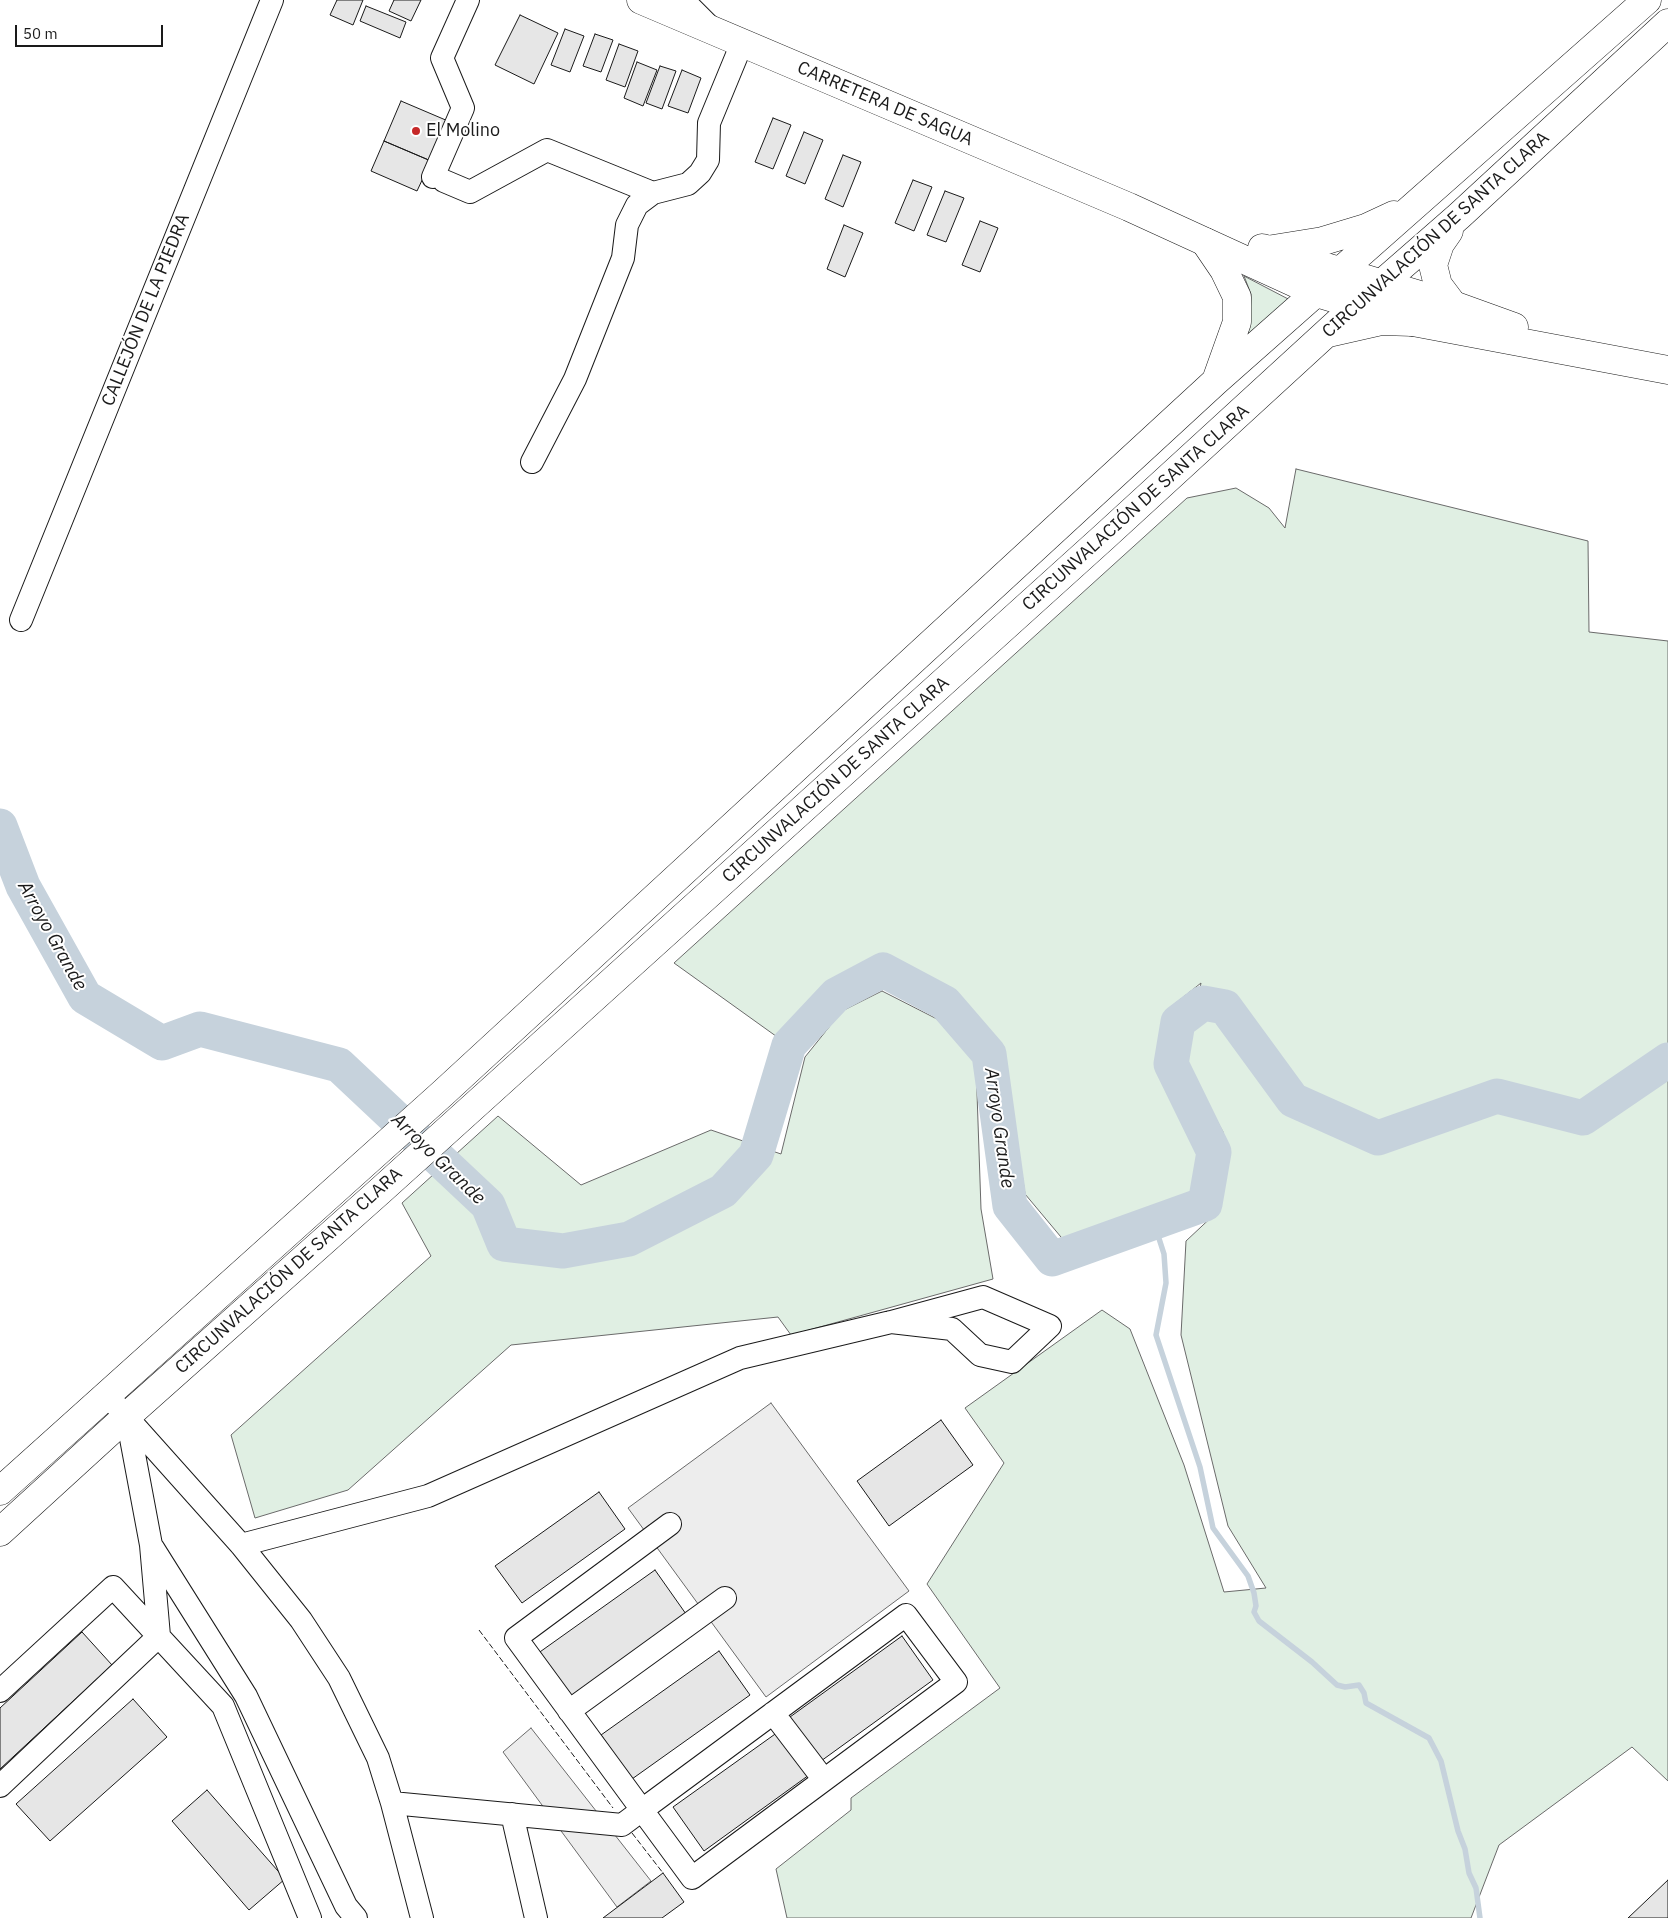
<!DOCTYPE html>
<meta charset="utf-8">
<style>
body{margin:0}
#map{position:relative;width:1668px;height:1918px;overflow:hidden;background:#fff;font-family:"IBM Plex Sans",sans-serif}
canvas{display:block}
.scale{position:absolute;left:15px;top:25px;width:148px;height:22px;box-sizing:border-box;border:2px solid #1a1a1a;border-top:0;padding-left:6px;font-size:15px;line-height:18px;white-space:nowrap;color:#1a1a1a;-webkit-text-stroke:4px #fff;paint-order:stroke}
</style>
<div id="map">
<canvas width="1668" height="1918"></canvas>
<div class="scale">50 m</div>
</div>
<script>
const c = document.querySelector('canvas').getContext('2d');
c.lineJoin = 'round';
function paint(path, color) { c.fillStyle = color; c.fill(path, 'evenodd'); }
const shape = rows => new Path2D(rows.map(r => 'M' + r).join(''));
function stroke(path, color, width, dash) { c.strokeStyle = color; c.lineWidth = width; c.lineCap = dash ? 'butt' : 'round'; c.setLineDash(dash || []); c.stroke(path); }
function label(font, color, halo, rows, align = 'center') {
  c.font = font + ' "IBM Plex Sans",sans-serif'; c.lineWidth = 4; c.setLineDash([]); c.textBaseline = 'middle'; c.strokeStyle = halo; c.fillStyle = color; for (const [text, x, y, turn = 0] of rows) {
    c.save(); c.translate(x, y); c.rotate((+turn || 0) * Math.PI / 180); c.textAlign = isNaN(turn) ? turn : align; if (halo) c.strokeText(text, 0, 0); c.fillText(text, 0, 0); c.restore();
  }
}
const green = shape([
 [1244,276,1292,301,1242,347,1250,318,1251,294,1244,276],
 [1296,469,1588,541,1589,632,1668,641,1668,1781,1632,1747,1499,1845,1471,1918,787,1918,776,1869,851,1810,851,1798,1000,1688,927,1584,1004,1463,965,1408,1102,1310,1130,1329,1184,1465,1224,1592,1266,1588,1228,1526,1181,1335,1186,1241,1218,1211,1223,1132,1185,1062,1201,983,1167,1010,1159,1060,1200,1154,1192,1197,1066,1243,1025,1194,1003,1051,955,997,888,958,825,989,780,1039,674,963,1187,498,1236,488,1269,508,1285,528,1296,469],
 [882,991,937,1019,976,1064,981,1209,993,1279,791,1335,778,1317,511,1345,348,1490,255,1518,231,1435,431,1256,402,1203,498,1116,581,1185,711,1130,781,1154,805,1057,842,1011,882,991]
]);
paint(green, '#e0efe3');
stroke(green, '#6a6a6a', 1);
const parking = shape([
 [771,1403,909,1591,766,1697,628,1508,771,1403],
 [531,1728,651,1881,617,1907,503,1752,531,1728]
]);
paint(parking, '#ededed');
stroke(parking, '#6a6a6a', 1);
stroke(shape([
 [1154,1223,1164,1254,1166,1283,1156,1335,1200,1467,1213,1528,1248,1576,1254,1593,1256,1606,1254,1612,1259,1621,1312,1662,1337,1685,1345,1687,1359,1685,1364,1693,1366,1703,1429,1738,1441,1761,1458,1831,1465,1849,1469,1873,1476,1888,1480,1918]
]), '#c6d2dc', 5.5);
stroke(shape([
 [0,826,23,886,85,997,162,1043,200,1029,339,1065,488,1205,504,1244,563,1251,629,1239,723,1191,756,1155,789,1045,836,995,883,970,945,1003,989,1054,1010,1206,1052,1259,1205,1204,1214,1152,1171,1064,1178,1022,1203,1003,1225,1007,1293,1100,1378,1138,1497,1096,1583,1118,1668,1060]
]), '#c6d2dc', 35);
const building = shape([
 [337,0,363,0,353,25,330,15,337,0],
 [394,0,421,0,411,21,389,11,394,0],
 [366,6,406,22,400,38,360,21,366,6],
 [520,15,558,33,534,84,495,65,520,15],
 [565,29,584,36,570,72,551,65,565,29],
 [595,34,613,40,601,72,583,66,595,34],
 [619,44,638,51,625,87,606,80,619,44],
 [637,62,657,70,643,106,624,98,637,62],
 [660,66,676,71,662,109,646,103,660,66],
 [682,70,701,78,688,113,668,106,682,70],
 [401,101,448,121,431,161,384,141,401,101],
 [773,118,791,125,773,169,755,162,773,118],
 [804,132,823,140,805,184,786,176,804,132],
 [384,141,431,161,417,191,371,171,384,141],
 [843,155,861,162,843,207,825,199,843,155],
 [913,180,932,187,914,231,895,223,913,180],
 [945,191,964,198,946,242,927,235,945,191],
 [980,221,998,228,980,272,962,265,980,221],
 [844,225,863,233,845,277,827,269,844,225],
 [941,1420,973,1465,889,1526,857,1481,941,1420],
 [599,1492,625,1529,522,1603,495,1566,599,1492],
 [655,1570,686,1614,568,1698,537,1654,655,1570],
 [82,1632,112,1665,0,1769,0,1708,82,1632],
 [902,1636,933,1680,821,1761,790,1717,902,1636],
 [719,1651,750,1695,632,1779,601,1735,719,1651],
 [133,1699,167,1737,50,1841,16,1804,133,1699],
 [778,1732,809,1775,704,1851,673,1807,778,1732],
 [207,1790,285,1879,249,1910,172,1821,207,1790],
 [663,1873,684,1902,662,1918,603,1918,663,1873],
 [1668,1880,1668,1918,1628,1918,1668,1880]
]);
paint(building, '#e6e6e6');
stroke(building, '#1a1a1a', 1);
const minor = shape([
 [683,0,709,26],
 [433,177,463,108,442,58,468,0],
 [444,181,470,192,547,150,653,193],
 [532,462,575,379,623,258,627,225,637,205,653,193,688,184,700,173,708,160,709,123,742,43],
 [21,620,272,0],
 [106,1394,241,1545,301,1620,339,1678,378,1758,392,1803,422,1918],
 [241,1545,428,1496,740,1358,891,1322,983,1297,1050,1326,1012,1362,980,1355,952,1329,891,1322],
 [153,1548,246,1696,346,1906,356,1918],
 [0,1691,113,1587,223,1706,310,1918],
 [569,1711,725,1598],
 [773,1713,824,1780],
 [0,1786,159,1636,151,1545,127,1417],
 [392,1803,622,1825,642,1810,692,1878,956,1682,906,1615,642,1810,516,1638,670,1524],
 [512,1814,536,1918]
]);
const major = shape([
 [641,0,1129,207,1317,293,1413,322,1668,370],
 [1262,248,1453,305,1514,327]
]);
const highway = shape([
 [1449,231,1440,244,1433,265,1438,285,1453,305],
 [1205,242,1224,270,1237,297,1237,322,1217,378],
 [1267,250,1323,241,1366,228,1394,215],
 [1328,333,1381,321,1413,322],
 [0,1491,443,1093,1216,381,1647,0],
 [0,1532,127,1416,380,1191,1104,537,1356,306,1459,216,1668,23]
]);
stroke(minor, '#1a1a1a', 24);
stroke(major, '#1a1a1a', 29);
stroke(highway, '#1a1a1a', 29);
stroke(minor, '#fff', 22);
stroke(major, '#fff', 28);
stroke(highway, '#fff', 28);
stroke(shape([
 [479,1630,613,1808],
 [632,1833,663,1873]
]), '#1a1a1a', 1, [6, 2.5]);
for (const [x, y, r, color] of [
 [416,131,5,"#c62828"]
]) { const dot = new Path2D(); dot.arc(x, y, r, 0, 2 * Math.PI); c.fillStyle = color; c.fill(dot); stroke(dot, '#fff', 2); }
label('18px', '#1a1a1a', '#fff', [
 ["CARRETERA DE SAGUA",885,104,23],
 ["CIRCUNVALACIÓN DE SANTA CLARA",1436,235,-42],
 ["CALLEJÓN DE LA PIEDRA",146,310,-68],
 ["CIRCUNVALACIÓN DE SANTA CLARA",1136,508,-42],
 ["CIRCUNVALACIÓN DE SANTA CLARA",836,780,-42],
 ["CIRCUNVALACIÓN DE SANTA CLARA",289,1271,-42]
]);
label('18px', '#1a1a1a', '#fff', [
 ["El Molino",426,131]
], 'left');
label('italic 19px', '#1a1a1a', '#fff', [
 ["Arroyo Grande",52,936,61],
 ["Arroyo Grande",999,1128,82],
 ["Arroyo Grande",438,1159,44]
]);
</script>
